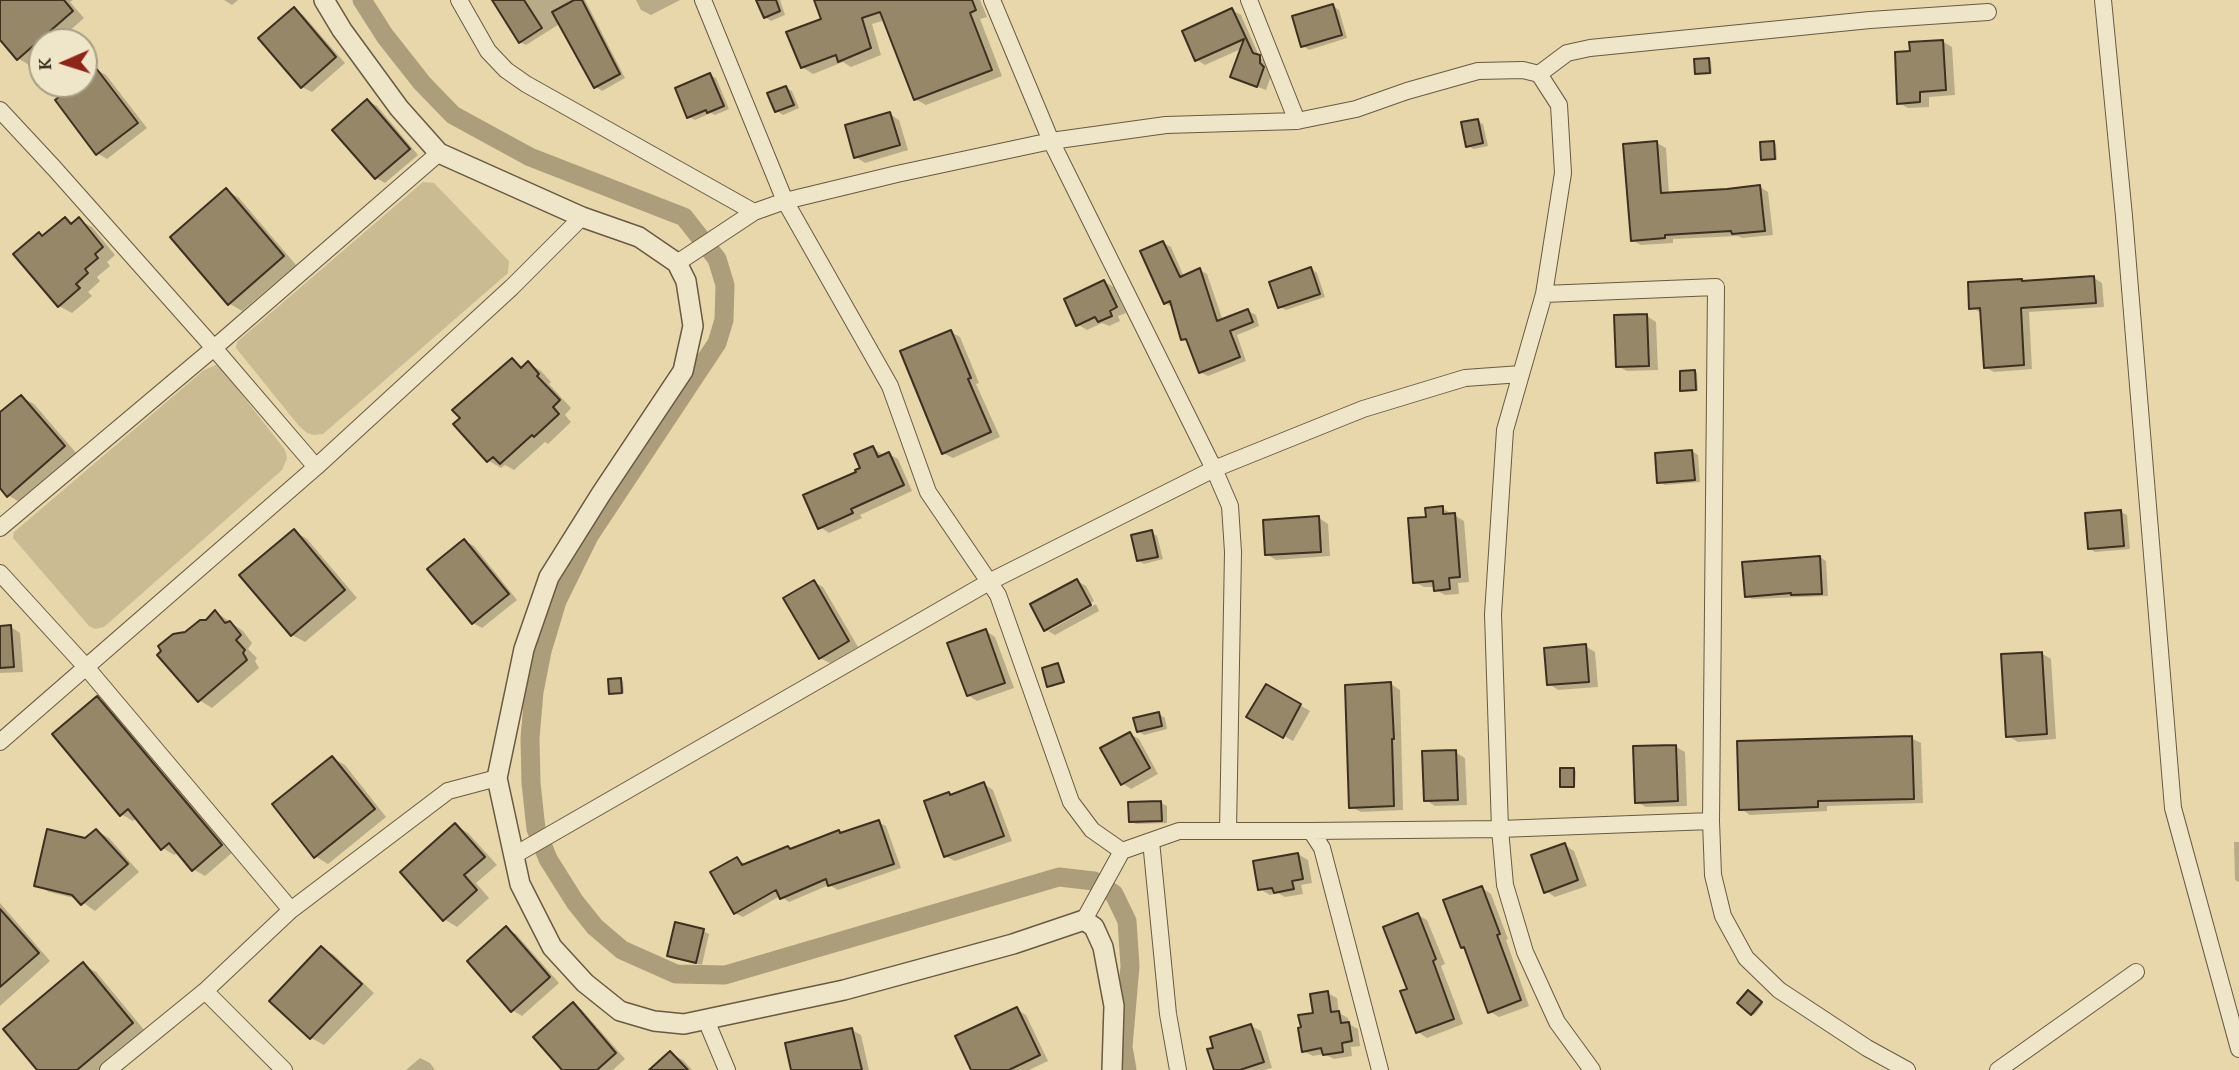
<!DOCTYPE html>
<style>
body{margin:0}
#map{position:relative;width:2239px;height:1070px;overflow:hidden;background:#e7d7aa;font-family:"Gentium Book Plus",serif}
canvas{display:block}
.north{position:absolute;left:28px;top:28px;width:70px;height:70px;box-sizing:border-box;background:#efe5c8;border:2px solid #a89d85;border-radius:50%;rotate:267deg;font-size:19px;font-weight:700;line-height:28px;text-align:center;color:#3d3021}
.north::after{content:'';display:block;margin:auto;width:24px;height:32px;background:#8f2418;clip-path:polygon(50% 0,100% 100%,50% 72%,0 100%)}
</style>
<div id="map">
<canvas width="2239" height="1070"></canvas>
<div class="north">K</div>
</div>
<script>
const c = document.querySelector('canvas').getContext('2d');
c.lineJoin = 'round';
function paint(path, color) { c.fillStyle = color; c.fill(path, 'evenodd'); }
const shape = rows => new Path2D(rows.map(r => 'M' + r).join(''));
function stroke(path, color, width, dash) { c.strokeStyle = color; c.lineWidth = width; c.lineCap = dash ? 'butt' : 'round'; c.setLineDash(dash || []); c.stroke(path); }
paint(shape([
 [423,182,434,183,509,261,508,273,323,434,314,435,307,433,299,426,236,348,237,342],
 [216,365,221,368,285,450,287,458,282,470,104,627,95,629,89,626,13,538,14,532,204,370]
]), '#cabb93');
paint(shape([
 [0,0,73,0,70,2,84,18,57,42,42,42,42,55,31,66,19,59,0,38],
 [224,0,238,0,232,5],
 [490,0,585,0,625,78,602,91,596,87,561,23,526,45,520,42,499,8],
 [636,0,680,0,651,15,641,10],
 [758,0,780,0,785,15,771,21,765,17],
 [825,0,980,0,987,17,980,19,1002,76,926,105,915,99,885,20,872,24,881,55,851,67,843,62,813,74,802,67,824,20],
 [1333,6,1339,10,1347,38,1309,50,1303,46],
 [294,10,303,15,345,63,312,92,302,87],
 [1232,10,1241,15,1260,58,1268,62,1268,69,1272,73,1266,90,1232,77,1243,48,1205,65,1197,60],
 [1942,41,1952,47,1955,95,1929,97,1929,107,1908,108,1899,103,1912,53],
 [1709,60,1711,61,1712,74,1697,73],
 [97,70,106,75,147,128,107,159,97,153,78,84,84,84,84,80],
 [710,75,716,78,729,109,715,115,711,113,695,120,689,117],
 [786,88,792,91,799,108,783,115,777,111],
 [367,101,377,106,418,155,385,183,376,178],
 [890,114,899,120,908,150,865,163,856,157],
 [1477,121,1483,124,1488,146,1474,149,1468,146],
 [1657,143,1666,148,1669,195,1760,187,1768,192,1773,235,1742,238,1738,236,1673,239,1673,243,1641,245,1632,240],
 [1774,143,1776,144,1777,160,1762,159],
 [226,190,239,198,296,265,242,311,230,304,173,237],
 [65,220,73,224,79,220,92,227,115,255,107,262,110,266,97,277,100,281,88,292,92,296,72,313,59,306,44,237],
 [1163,243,1171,247,1184,277,1200,270,1207,274,1223,321,1248,311,1256,315,1259,326,1237,335,1246,361,1208,376,1200,372,1189,343,1183,339,1172,307,1165,303],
 [1311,269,1317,273,1325,297,1286,310,1280,307],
 [2094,278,2102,283,2104,307,2029,312,2032,369,1994,372,1985,367,1982,313,1971,308],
 [1104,282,1114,287,1126,313,1118,316,1120,321,1109,326,1102,323,1087,330,1077,324],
 [1647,316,1656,322,1658,370,1627,371,1617,366],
 [951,332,960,337,979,383,976,384,1000,437,953,458,943,453],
 [512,360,523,367,528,363,541,371,551,382,549,384,571,408,565,415,571,422,548,444,545,442,514,470,505,465,501,468,489,461],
 [1695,371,1697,373,1698,391,1682,390],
 [21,397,34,404,77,454,21,503,8,495,0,486,0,415],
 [873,448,884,456,889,454,898,459,912,491,860,515,862,518,829,533,820,527,862,468],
 [1692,451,1698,455,1700,482,1665,485,1659,482],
 [1442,508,1464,521,1469,582,1458,583,1459,594,1445,595,1436,590,1435,587,1424,587,1415,582,1428,518],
 [2121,512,2127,515,2130,549,2095,552,2089,548],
 [1319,518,1328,524,1330,556,1276,560,1266,554],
 [294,531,307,539,357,598,305,642,292,635],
 [1151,532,1157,536,1163,559,1144,564,1138,560],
 [465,541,474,546,517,600,482,628,473,623],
 [1820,557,1826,561,1828,596,1752,599,1746,596],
 [1077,581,1086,586,1094,601,1048,627,1048,631,1096,604,1099,611,1055,635,1045,629],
 [814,582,823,587,858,647,830,663,820,658],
 [216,612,243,631,252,643,248,649,257,658,255,661,259,668,212,708,199,700,206,622],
 [11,627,20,633,23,672,0,673,0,628],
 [986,631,995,637,1014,688,977,701,968,695],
 [1585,646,1595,652,1598,687,1558,690,1549,684],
 [2041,653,2051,659,2056,739,2018,742,2008,736],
 [1058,665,1060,666,1065,683,1051,687,1049,685],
 [621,680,623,681,624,693,610,693],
 [1391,684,1400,690,1403,810,1361,812,1351,807],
 [1267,686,1310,711,1293,741,1248,716],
 [97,698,109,705,233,852,205,876,193,869,179,852,174,855,163,848,137,818,133,821,121,814],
 [1159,714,1165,718,1167,729,1144,735,1138,731],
 [1130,734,1139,739,1158,774,1131,789,1122,783],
 [1911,738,1921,743,1923,803,1827,806,1827,811,1750,815,1741,809],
 [1676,747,1685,752,1687,806,1646,807,1637,802],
 [1455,752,1465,758,1467,805,1435,806,1426,800],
 [332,758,345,765,386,817,328,864,315,856],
 [1573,770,1576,771,1575,787,1562,786],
 [984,784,993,790,1012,841,955,861,945,856,949,794,952,796],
 [1161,803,1167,806,1167,823,1136,824,1130,821],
 [878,822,886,826,901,868,838,890,829,885,789,902,780,896,743,917,735,913,737,859,747,865,788,847,792,850,838,832,843,834],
 [455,825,468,833,497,865,476,883,489,898,457,927,444,919],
 [97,831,109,838,139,872,95,911,78,899,49,892,36,885],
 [2234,842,2239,842,2239,882,2235,880],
 [1565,845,1574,851,1587,886,1555,897,1546,891],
 [1298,854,1308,860,1312,883,1301,885,1303,894,1285,897,1278,893,1270,895,1260,889],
 [1482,888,1491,894,1508,939,1506,940,1529,1006,1499,1017,1489,1011,1467,950,1463,947],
 [0,903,50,961,0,1006],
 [1418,915,1427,920,1445,964,1441,966,1463,1024,1427,1038,1418,1032,1410,990],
 [506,929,516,934,559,983,522,1016,512,1010],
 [703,931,709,934,702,965,675,959,669,955],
 [322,948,334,955,374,993,324,1045,311,1038,272,1001],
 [83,965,96,972,145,1031,99,1070,40,1070],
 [1327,993,1337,998,1339,1013,1348,1018,1349,1024,1358,1029,1360,1046,1351,1047,1352,1056,1334,1059,1324,1054,1313,1056,1303,1051,1315,1014],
 [1750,994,1763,1004,1754,1015,1752,1013],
 [573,1004,582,1010,625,1059,613,1070,564,1070],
 [1016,1009,1026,1015,1048,1061,1029,1070,973,1070],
 [1251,1026,1261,1031,1272,1068,1264,1070,1215,1070],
 [852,1030,861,1035,869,1070,792,1070],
 [670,1053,683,1060,692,1070,652,1070],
 [420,1058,430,1063,435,1070,406,1070]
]), '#0003');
stroke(shape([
 [362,0,385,36,422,83,453,115,530,157,684,217,717,259,725,285,724,320,717,343,589,536,557,601,542,651,534,692,530,738,531,783,536,829,548,859,575,902,595,927,622,950,676,974,725,975,1059,877,1094,881,1114,894,1127,921,1130,966,1123,1047,1127,1070]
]), '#ad9e7b', 19);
const building = shape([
 [0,0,64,0,73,11,17,60,0,40,0,0],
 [492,0,524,0,542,28,519,43,492,0],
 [574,0,582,0,620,74,594,88,552,12,574,0],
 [756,0,776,0,780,11,764,18,756,0],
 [814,0,972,0,976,10,970,13,992,70,914,100,880,12,862,18,871,48,838,62,836,55,801,68,786,32,821,19,814,0],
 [1333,4,1342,35,1301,47,1292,16,1333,4],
 [294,7,336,57,301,88,258,38,294,7],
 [1232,8,1253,53,1260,55,1260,63,1264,67,1257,87,1230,77,1244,39,1195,61,1182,31,1232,8],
 [1943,40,1946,90,1920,92,1920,102,1897,104,1895,52,1910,51,1909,42,1943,40],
 [1709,58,1710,73,1695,74,1694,59,1709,58],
 [96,68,138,123,96,155,55,100,75,84,84,84,84,77,96,68],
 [710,73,724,106,707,113,706,110,687,118,675,88,710,73],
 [786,86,794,105,775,112,767,93,786,86],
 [367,99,410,149,375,179,332,130,367,99],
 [890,112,900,145,854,158,845,125,890,112],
 [1478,119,1483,143,1466,147,1461,122,1478,119],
 [1657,141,1661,193,1727,189,1760,185,1765,231,1732,234,1731,231,1665,235,1665,238,1631,241,1623,144,1657,141],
 [1774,141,1775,159,1761,160,1760,142,1774,141],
 [226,188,284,256,228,305,170,237,226,188],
 [65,217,71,224,79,217,103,247,95,254,98,258,85,269,88,273,76,284,80,288,58,307,13,254,39,232,42,236,65,217],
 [1163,241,1180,277,1200,268,1217,321,1248,309,1253,322,1230,331,1240,357,1199,373,1186,339,1181,340,1170,301,1164,304,1140,251,1163,241],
 [1311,267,1320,294,1278,308,1269,282,1311,267],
 [2094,276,2096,303,2021,308,2024,365,1984,368,1980,308,1969,309,1968,282,2022,279,2022,281,2094,276],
 [1104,280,1117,307,1110,311,1112,316,1098,322,1095,317,1076,326,1064,299,1104,280],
 [1647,314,1649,366,1616,367,1614,315,1647,314],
 [951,330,971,378,968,379,991,432,942,454,900,351,951,330],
 [512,358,521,368,528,361,539,374,537,376,560,400,553,407,559,414,534,437,532,435,500,464,493,457,487,462,453,424,460,418,452,410,512,358],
 [1695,370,1696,390,1680,391,1680,371,1695,370],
 [21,395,65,446,7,497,0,488,0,412,21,395],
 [873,446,878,457,889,452,904,485,851,509,853,513,818,529,803,495,856,472,855,470,860,468,854,454,873,446],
 [1692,450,1695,480,1657,483,1655,453,1692,450],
 [1443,506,1443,514,1455,513,1460,577,1449,578,1450,589,1434,591,1433,581,1413,583,1408,518,1426,517,1425,508,1443,506],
 [2121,510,2124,546,2088,549,2085,513,2121,510],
 [1319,516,1321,552,1265,555,1263,520,1319,516],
 [294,529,345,590,291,636,239,575,294,529],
 [1152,530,1158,557,1137,561,1131,535,1152,530],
 [464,539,509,594,472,624,427,569,464,539],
 [1820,556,1822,594,1791,595,1791,593,1745,597,1742,562,1820,556],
 [1077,579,1091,605,1044,631,1030,604,1077,579],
 [814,580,849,641,819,659,783,598,814,580],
 [215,610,225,623,230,621,241,635,236,640,245,650,243,653,247,660,198,702,157,655,161,651,158,646,173,634,185,632,200,620,206,620,215,610],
 [11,625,14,667,0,668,0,626,11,625],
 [986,629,1005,683,967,696,947,643,986,629],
 [1586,644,1589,682,1547,685,1544,648,1586,644],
 [2042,652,2047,734,2006,737,2001,654,2042,652],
 [1058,663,1064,682,1047,687,1042,668,1058,663],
 [621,678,622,693,609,694,608,679,621,678],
 [1391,682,1394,739,1392,739,1394,806,1349,808,1345,685,1391,682],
 [1266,684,1301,704,1283,738,1246,717,1266,684],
 [97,696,222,845,192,871,169,843,161,850,128,809,120,816,52,734,97,696],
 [1159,712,1162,726,1137,732,1133,718,1159,712],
 [1130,732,1150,768,1121,785,1100,748,1130,732],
 [1912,736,1914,799,1818,801,1818,807,1739,810,1737,741,1912,736],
 [1676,745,1678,801,1635,803,1633,746,1676,745],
 [1456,750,1458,800,1424,801,1422,751,1456,750],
 [332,756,375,809,314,858,272,804,332,756],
 [1560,768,1574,768,1574,787,1560,787,1560,768],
 [984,782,1004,836,944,857,924,801,949,792,950,795,984,782],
 [1161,801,1162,821,1129,822,1128,802,1161,801],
 [879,820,894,864,828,886,826,879,780,899,776,890,734,914,710,872,737,857,742,865,788,846,790,849,839,830,840,833,879,820],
 [455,823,485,857,464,875,477,890,443,921,400,872,455,823],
 [47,829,85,838,96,829,128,864,81,905,72,895,34,886,47,829],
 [1565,843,1578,880,1544,893,1531,855,1565,843],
 [1298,853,1303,879,1292,881,1294,889,1274,893,1272,888,1258,890,1253,861,1298,853],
 [1482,886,1500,934,1497,935,1521,1000,1488,1013,1464,947,1461,948,1443,900,1482,886],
 [0,909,39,953,0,987,0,909],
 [1418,913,1436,959,1433,961,1454,1019,1416,1033,1400,991,1407,989,1383,927,1418,913],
 [675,922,704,929,696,963,667,956,675,922],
 [506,926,550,977,511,1012,467,961,506,926],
 [321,946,362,984,310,1039,269,1001,321,946],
 [83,962,133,1023,77,1070,37,1070,3,1029,83,962],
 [1748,990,1762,1002,1751,1015,1737,1003,1748,990],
 [1328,991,1331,1012,1339,1011,1341,1023,1349,1022,1352,1041,1342,1043,1343,1052,1323,1055,1321,1048,1302,1052,1298,1028,1301,1027,1298,1015,1313,1013,1310,994,1328,991],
 [573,1002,616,1053,597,1070,562,1070,533,1037,573,1002],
 [1017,1007,1040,1055,1009,1070,971,1070,955,1036,1017,1007],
 [1251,1024,1264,1062,1240,1070,1214,1070,1207,1049,1213,1048,1210,1037,1251,1024],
 [852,1028,862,1070,791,1070,785,1043,852,1028],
 [670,1051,688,1070,649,1070,670,1051]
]);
paint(building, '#958768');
stroke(building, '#3d3021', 2);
const minor = shape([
 [459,0,488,51,506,70,526,84,754,212],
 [703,0,785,201,890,386,928,492,998,595,1071,802,1092,830,1122,851],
 [992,0,1051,141,1214,469,1230,506,1233,552,1228,831],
 [1249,0,1297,121],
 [2103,0,2124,216,2173,808,2239,1049],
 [1539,74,1567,53,1590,48,1870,20,1988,12],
 [0,110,54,168,214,348,316,467],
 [677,263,754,212,785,201,897,174,1051,141,1166,125,1297,121,1356,109,1407,91,1478,71,1523,70,1539,74,1559,105,1563,173,1544,294,1505,430,1493,614,1500,829,1505,885,1525,952,1557,1022,1592,1070],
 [1544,294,1716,287,1711,821,1713,875,1723,916,1746,958,1779,990,1867,1048,1907,1070],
 [0,528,214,348,439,153],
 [0,573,86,667,291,910],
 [0,742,316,467,512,287,582,217],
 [1311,831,1500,829,1711,821],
 [1151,841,1168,1014,1178,1070],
 [513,856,989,582,1214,469,1363,409,1465,378,1521,374],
 [1084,920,1122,851,1179,831,1311,831,1322,848,1380,1070],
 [205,991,284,1070],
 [706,1020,727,1070],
 [108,1070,205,991,291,910,448,791,497,778],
 [1998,1070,2136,972]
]);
const tertiary = shape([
 [324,0,342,30,399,108,439,153,582,217,639,237,677,263,686,281,693,326,683,371,601,494,549,577,524,649,497,778,520,884,552,947,585,983,620,1011,654,1021,684,1024,844,990,1013,944,1084,920,1094,927,1103,947,1114,1006,1112,1070]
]);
stroke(minor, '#685a43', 18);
stroke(tertiary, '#685a43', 22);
stroke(minor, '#efe5c8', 16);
stroke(tertiary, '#efe5c8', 19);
</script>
